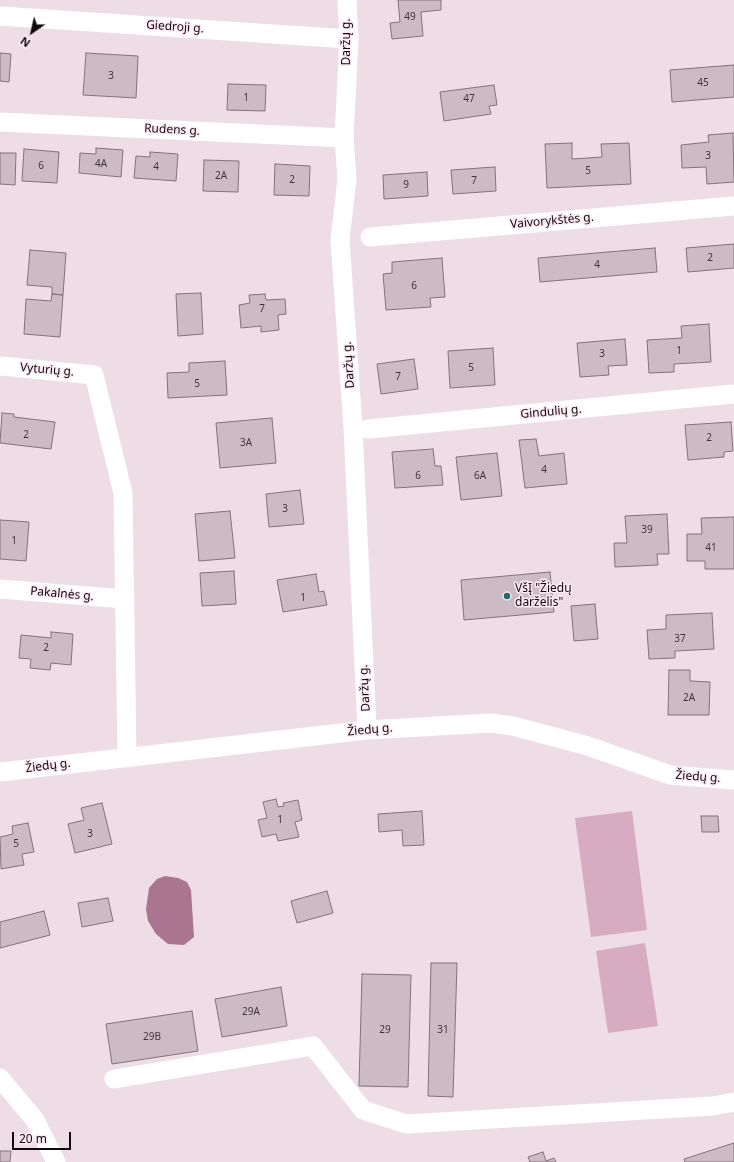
<!DOCTYPE html>
<meta charset="utf-8">
<style>
body{margin:0}
#map{position:relative;width:734px;height:1162px;overflow:hidden;background:#efdde5;font-family:"Noto Sans",sans-serif}
canvas{display:block}
.north{position:absolute;left:12px;top:12px;width:40px;height:40px;-webkit-text-stroke:3px #fceaf2;paint-order:stroke;rotate:214deg;font-size:11px;font-weight:700;line-height:16px;text-align:center;color:#100a0d}
.north::after{content:'';display:block;margin:auto;width:14px;height:18px;background:#100a0d;clip-path:polygon(50% 0,100% 100%,50% 72%,0 100%)}
.scale{position:absolute;left:12px;top:1132px;width:59px;height:18px;box-sizing:border-box;border:2px solid #100a0d;border-top:0;padding-left:5px;font-size:12px;line-height:14px;white-space:nowrap;color:#100a0d;-webkit-text-stroke:3px #fceaf2;paint-order:stroke}
</style>
<div id="map">
<canvas width="734" height="1162"></canvas>
<div class="north">N</div>
<div class="scale">20 m</div>
</div>
<script>
const c = document.querySelector('canvas').getContext('2d');
c.lineJoin = 'round';
function paint(path, color) { c.fillStyle = color; c.fill(path, 'evenodd'); }
const shape = rows => new Path2D(rows.map(r => 'M' + r).join(''));
function stroke(path, color, width, dash) { c.strokeStyle = color; c.lineWidth = width; c.lineCap = dash ? 'butt' : 'round'; c.setLineDash(dash || []); c.stroke(path); }
function label(font, color, halo, rows, align = 'center') {
  c.font = font + ' "Noto Sans",sans-serif'; c.lineWidth = 3; c.setLineDash([]); c.textBaseline = 'middle'; c.strokeStyle = halo; c.fillStyle = color; for (const [text, x, y, turn = 0] of rows) {
    c.save(); c.translate(x, y); c.rotate((+turn || 0) * Math.PI / 180); c.textAlign = isNaN(turn) ? turn : align; if (halo) c.strokeText(text, 0, 0); c.fillText(text, 0, 0); c.restore();
  }
}
paint(shape([
 [632,811,647,930,591,937,575,818],
 [645,943,658,1026,608,1033,596,951]
]), '#d7abc0');
paint(shape([
 [165,876,178,878,187,882,191,890,194,937,184,945,168,944,156,934,148,921,146,909,149,888,157,879]
]), '#aa758e');
const building = shape([
 [398,0,441,0,441,10,421,12,423,36,392,39,390,23,400,22,398,0],
 [0,53,11,54,9,82,0,81,0,53],
 [86,53,138,56,136,98,83,95,86,53],
 [734,65,734,97,672,102,670,70,734,65],
 [228,84,266,85,265,111,227,110,228,84],
 [494,85,497,105,489,106,491,114,444,121,440,92,494,85],
 [733,133,734,182,707,184,706,167,682,168,681,145,709,142,708,135,733,133],
 [572,143,572,159,602,157,601,144,629,143,631,184,547,188,545,144,572,143],
 [96,148,123,150,121,177,79,173,80,153,96,154,96,148],
 [24,149,59,152,57,183,22,181,24,149],
 [150,152,178,154,176,181,134,178,136,156,150,157,150,152],
 [0,153,16,153,15,185,0,184,0,153],
 [204,160,239,161,238,192,203,191,204,160],
 [275,164,310,166,309,196,274,195,275,164],
 [495,167,496,191,453,194,451,170,495,167],
 [427,172,428,196,384,199,383,175,427,172],
 [734,244,734,268,688,272,686,248,734,244],
 [655,248,657,272,540,282,538,258,655,248],
 [30,250,66,253,63,295,52,294,52,287,27,285,30,250],
 [442,258,445,297,430,298,431,307,386,310,383,274,392,273,392,262,442,258],
 [201,293,203,334,178,336,176,294,201,293],
 [52,294,63,295,60,337,24,334,26,299,51,301,52,294],
 [265,294,266,300,285,299,286,314,278,315,279,330,261,332,261,326,241,328,239,305,250,303,249,295,265,294],
 [709,324,711,362,674,364,674,372,649,373,647,340,682,338,681,326,709,324],
 [625,339,627,365,608,366,609,375,580,377,577,343,625,339],
 [493,348,495,385,450,388,448,351,493,348],
 [414,359,418,389,381,394,377,364,414,359],
 [225,361,227,395,168,398,167,373,189,372,189,363,225,361],
 [2,413,14,414,14,417,55,422,51,449,0,443,2,413],
 [272,418,276,463,220,468,216,423,272,418],
 [731,422,733,451,724,452,724,457,688,460,685,425,731,422],
 [536,439,539,456,564,453,567,484,525,488,519,440,536,439],
 [433,449,435,466,441,466,443,485,395,488,392,452,433,449],
 [497,453,502,496,461,500,456,457,497,453],
 [300,490,304,524,269,527,266,494,300,490],
 [230,511,235,558,199,561,195,514,230,511],
 [667,514,669,554,657,554,658,565,615,567,614,543,627,543,625,516,667,514],
 [734,517,734,569,705,569,705,561,687,561,687,534,702,534,701,518,734,517],
 [0,520,29,522,26,561,0,559,0,520],
 [234,571,236,604,202,606,200,573,234,571],
 [550,572,554,612,464,620,461,580,550,572],
 [316,574,319,592,324,591,327,605,283,612,277,580,316,574],
 [595,604,598,639,574,641,571,606,595,604],
 [712,613,714,649,675,651,675,658,649,659,647,630,666,629,666,615,712,613],
 [51,632,73,634,71,665,51,663,50,670,30,668,31,659,19,658,21,635,51,638,51,632],
 [669,670,690,670,690,681,710,682,709,715,668,715,669,670],
 [276,799,278,807,284,806,283,803,298,800,302,820,295,822,299,837,278,841,276,834,262,837,258,820,267,818,263,802,276,799],
 [102,803,112,844,75,853,68,824,84,820,81,808,102,803],
 [422,811,424,845,403,846,402,830,379,832,378,814,422,811],
 [701,816,718,816,719,832,702,832,701,816],
 [28,823,34,852,22,854,24,865,1,869,0,837,13,834,12,826,28,823],
 [327,891,333,913,297,923,291,901,327,891],
 [108,898,113,921,82,927,78,903,108,898],
 [44,911,50,935,0,948,0,922,44,911],
 [431,963,457,963,453,1097,428,1096,431,963],
 [362,974,411,975,408,1087,359,1086,362,974],
 [281,987,287,1026,222,1037,215,999,281,987],
 [192,1011,198,1051,112,1064,106,1024,192,1011],
 [734,1143,734,1162,685,1162,684,1159,734,1143],
 [0,1151,11,1151,10,1162,0,1162,0,1151],
 [543,1152,546,1161,554,1158,556,1162,530,1162,528,1157,543,1152]
]);
paint(building, '#cdbbc3');
stroke(building, '#827279', 1);
stroke(shape([
 [347,0,349,39,344,138,347,179,340,240,353,428,367,730],
 [0,16,349,39],
 [0,122,344,138],
 [370,237,734,206],
 [0,366,94,375,123,493,127,756],
 [368,429,734,394],
 [0,589,125,599],
 [0,772,367,730,491,723,513,726,588,746,670,775,734,780],
 [0,1078,35,1120,56,1162],
 [114,1079,313,1046,363,1110,406,1124,713,1106,734,1102]
]), '#fff', 19);
for (const [x, y, r, color] of [
 [507,596,4,"#1f6b6e"]
]) { const dot = new Path2D(); dot.arc(x, y, r, 0, 2 * Math.PI); c.fillStyle = color; c.fill(dot); stroke(dot, '#fceaf2', 1.5); }
label('10px', '#3f363a', null, [
 ["49",410,17],
 ["3",111,76],
 ["45",703,83],
 ["1",246,98],
 ["47",469,99],
 ["3",708,156],
 ["4A",101,164],
 ["6",41,166],
 ["4",156,167],
 ["5",588,171],
 ["2A",221,176],
 ["2",292,180],
 ["7",474,181],
 ["9",406,185],
 ["2",710,258],
 ["4",597,265],
 ["6",414,286],
 ["7",262,309],
 ["1",679,351],
 ["3",602,354],
 ["5",471,368],
 ["7",398,377],
 ["5",197,384],
 ["2",26,435],
 ["2",709,438],
 ["3A",246,443],
 ["4",544,470],
 ["6",418,476],
 ["6A",480,476],
 ["3",285,509],
 ["39",647,530],
 ["1",14,541],
 ["41",711,548],
 ["1",303,598],
 ["37",680,639],
 ["2",46,648],
 ["2A",689,698],
 ["1",280,820],
 ["3",90,834],
 ["5",16,844],
 ["29A",251,1012],
 ["29",385,1030],
 ["31",443,1030],
 ["29B",152,1037]
]);
label('12px', '#100a0d', '#fceaf2', [
 ["Giedroji g.",175,27,4],
 ["Daržų g.",347,42,-90],
 ["Rudens g.",172,130,3],
 ["Vaivorykštės g.",552,221,-5],
 ["Daržų g.",349,365,-94],
 ["Vyturių g.",47,370,5],
 ["Gindulių g.",551,412,-5],
 ["Pakalnės g.",62,594,5],
 ["Daržų g.",365,688,-93],
 ["Žiedų g.",370,730,-5],
 ["Žiedų g.",48,766,-7],
 ["Žiedų g.",698,777,4]
]);
label('12px', '#100a0d', '#fceaf2', [
 ["VšĮ \"Žiedų",515,589],
 ["darželis\"",515,603]
], 'left');
</script>
